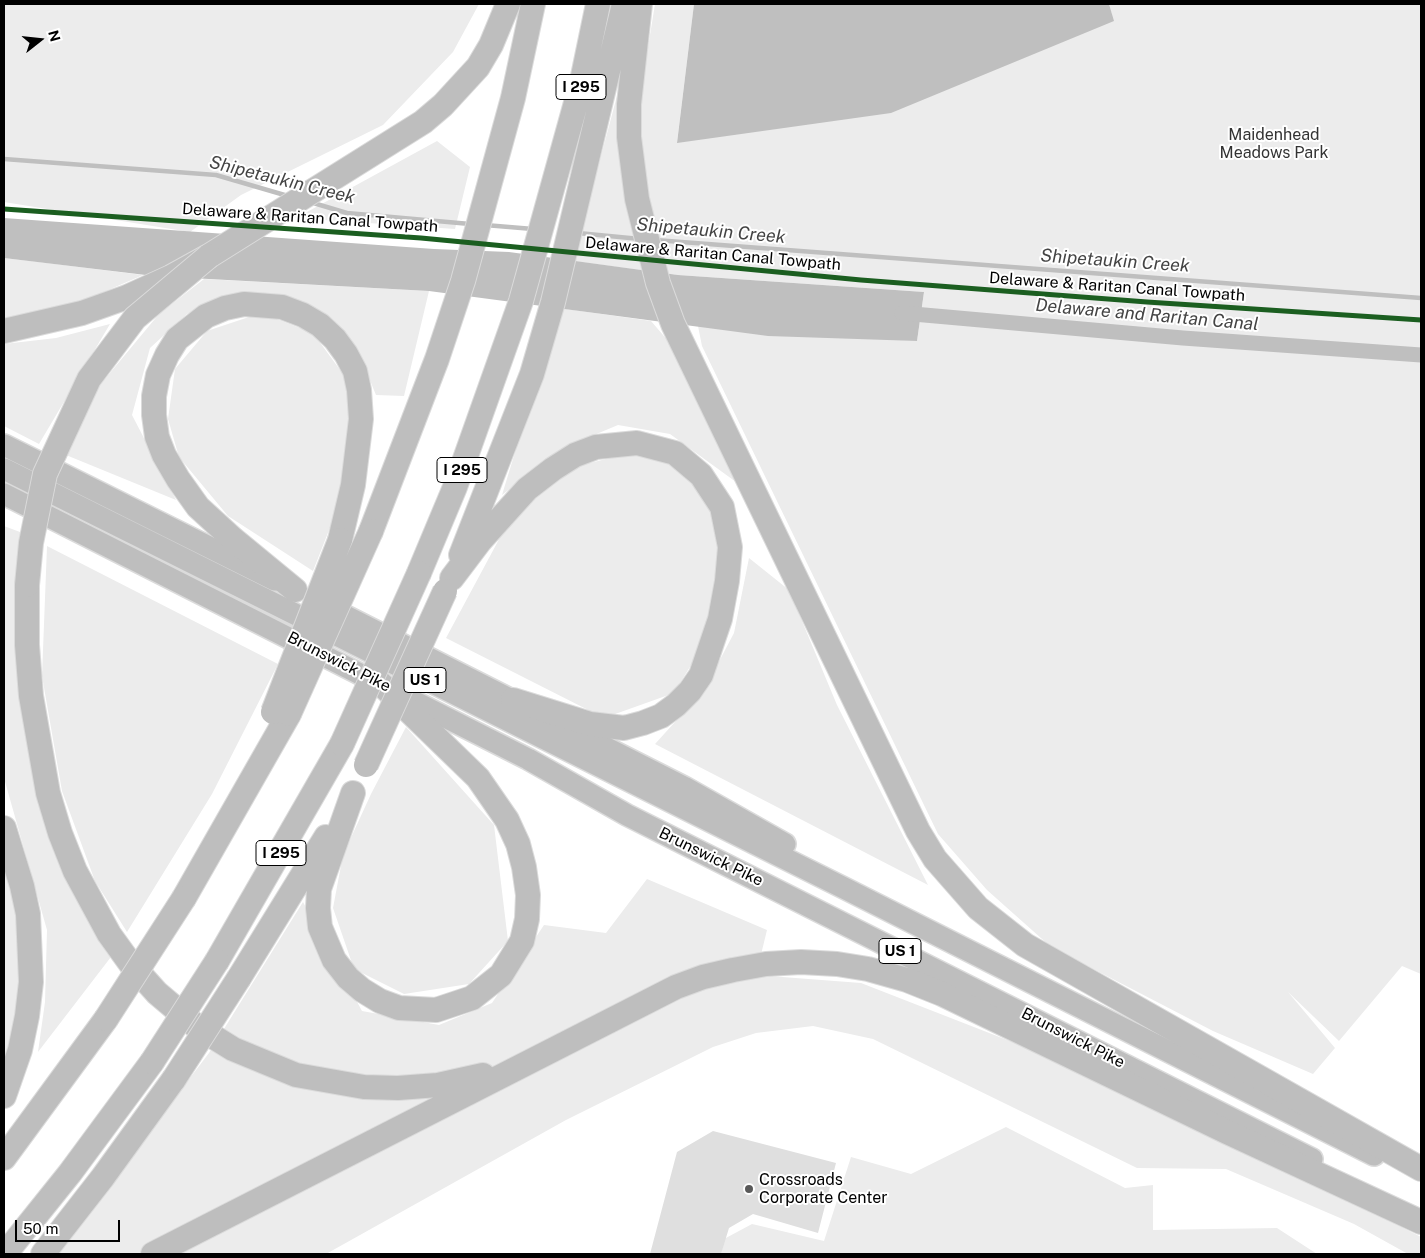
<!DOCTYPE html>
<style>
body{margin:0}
#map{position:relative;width:1425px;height:1258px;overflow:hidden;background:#fff;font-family:"Public Sans",sans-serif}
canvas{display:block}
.frame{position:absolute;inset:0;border:5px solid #000;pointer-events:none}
.north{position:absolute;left:15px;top:15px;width:50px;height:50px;-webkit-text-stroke:4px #fff;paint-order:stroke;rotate:74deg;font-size:14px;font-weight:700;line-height:20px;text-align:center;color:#000}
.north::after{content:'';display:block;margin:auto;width:18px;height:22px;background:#000;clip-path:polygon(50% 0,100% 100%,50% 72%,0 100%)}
.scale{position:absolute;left:15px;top:1220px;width:105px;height:22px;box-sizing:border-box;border:2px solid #000;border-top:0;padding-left:6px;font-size:15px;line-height:18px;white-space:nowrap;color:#000;-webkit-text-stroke:4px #fff;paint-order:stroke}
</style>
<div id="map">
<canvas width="1425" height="1258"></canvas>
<div class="frame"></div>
<div class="north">N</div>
<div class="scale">50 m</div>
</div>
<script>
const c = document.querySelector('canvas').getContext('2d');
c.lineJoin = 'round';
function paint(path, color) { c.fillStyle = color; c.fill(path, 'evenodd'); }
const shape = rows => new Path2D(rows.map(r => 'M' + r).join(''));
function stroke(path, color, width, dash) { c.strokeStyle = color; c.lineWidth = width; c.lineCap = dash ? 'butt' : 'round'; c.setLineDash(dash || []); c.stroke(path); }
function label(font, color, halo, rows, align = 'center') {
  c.font = font + ' "Public Sans",sans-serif'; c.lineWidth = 4; c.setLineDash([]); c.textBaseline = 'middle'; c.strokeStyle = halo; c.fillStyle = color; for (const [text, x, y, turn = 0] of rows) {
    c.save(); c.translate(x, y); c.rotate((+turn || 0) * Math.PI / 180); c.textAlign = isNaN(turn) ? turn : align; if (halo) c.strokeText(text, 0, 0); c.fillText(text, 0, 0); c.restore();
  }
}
paint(shape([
 [4,4,479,4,453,52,383,125,241,195,190,232,4,202],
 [655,4,694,4,677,142,1112,15,1109,4,1421,4,1421,974,1402,966,1339,1041,1288,992,1335,1048,1313,1074,1213,1031,1051,947,987,890,938,834,702,346,698,326,917,341,924,292,678,275,573,261,617,96,640,97],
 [437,141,470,167,455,229,296,218],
 [4,258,47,263,143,275,55,313,4,319],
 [204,279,429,291,404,396,376,395,358,351,328,316,288,297,237,297,187,314,150,348,132,415,176,500,66,455,100,385,159,314],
 [559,308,651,321,669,342,725,452,736,482,670,434,618,425,563,448,502,495],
 [261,313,313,333,346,378,355,435,340,502,313,571,228,516,179,457,168,419,175,369,207,331],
 [110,324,39,444,4,426,4,344,56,338],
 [631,453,687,469,717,509,720,551,705,642,674,693,604,718,446,638,504,530,565,469],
 [4,526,20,532,20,666,41,791,114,953,38,1052,45,1002,47,930,4,778],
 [47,546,278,664,212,794,127,932,95,881,62,791,42,676],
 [749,558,789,590,837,705,928,885,655,744,704,690,734,633],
 [406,727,494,825,508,941,469,984,404,994,354,969,333,908,343,855,371,794],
 [4,860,20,916,18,1024,4,1061],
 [647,879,767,930,756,975,861,983,1020,1045,1288,1169,1421,1237,1421,1254,1408,1254,1354,1224,1226,1169,1137,1168,873,1039,813,1026,756,1033,713,1047,566,1120,326,1254,56,1254,209,1053,303,902,362,1011,439,1025,492,1003,544,925,606,933],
 [1006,1127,1125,1188,1153,1185,1153,1230,1277,1228,1317,1254,721,1254,724,1239,752,1224,824,1241,851,1157,911,1174]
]), '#ececec');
paint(shape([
 [694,4,1109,4,1114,21,891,113,677,143],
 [4,218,434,249,509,252,678,275,924,292,917,341,768,336,429,291,154,276,4,258]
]), '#bfbfbf');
stroke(shape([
 [4,159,216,175,288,196],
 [310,202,347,213,470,224],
 [485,225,533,229],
 [578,233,640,239],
 [655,240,1421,298]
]), '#bfbfbf', 4.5);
stroke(shape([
 [902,313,1183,338,1421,355]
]), '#bfbfbf', 15);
paint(shape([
 [713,1131,836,1163,818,1233,753,1214,729,1228,721,1254,650,1254,677,1152]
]), '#dfdfdf');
const trunk = shape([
 [4,445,275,580],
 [4,469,846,889,1374,1155],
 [4,494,528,759,627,815,1312,1159],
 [320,603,684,787,785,844]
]);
const motorway = shape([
 [640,4,629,104,629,137,637,199,658,283,673,324,742,467,918,831,935,859,978,908,1025,945,1421,1169],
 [4,331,82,313,127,297,171,277,209,256,423,122,443,105,478,67,491,45,508,4],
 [371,531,437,359,463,281,513,98,533,4],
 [461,555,532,374,553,302,624,4],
 [419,573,455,487,521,301,582,81,598,4],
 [452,578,480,541,527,489,553,469,575,455,596,447,637,443,675,453,701,475,722,507,730,547,727,581,720,619,701,675,690,691,676,705,661,716,643,723,624,728,590,724,513,700],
 [27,585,27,645,31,696,48,793,60,833,75,871,109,934,130,963,157,993,196,1026,233,1049,296,1075,364,1087,398,1088,438,1085,483,1075],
 [295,590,233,539,198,507,178,479,164,455,157,437,154,415,154,396,158,375,167,355,177,339,206,316,225,308,244,304,282,307,303,315,320,325,335,339,346,354,355,371,359,390,361,419,353,485,340,540],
 [353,793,319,889,318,908,320,927,334,960,348,978,362,990,380,1001,399,1008,436,1010,472,998,501,975,522,941,527,919,528,895,524,867,518,844,507,820,478,778,380,683],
 [4,828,22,886,28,914,31,982,27,1016,20,1050,4,1096],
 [184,898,289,714],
 [217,961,342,744],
 [239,978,326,837],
 [4,1158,106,1019],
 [5,1254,70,1173,152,1062],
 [43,1254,103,1177,174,1079],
 [153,1254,676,987,703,977,733,970,766,964,801,962,837,964,868,969,907,980,942,994,1227,1132,1421,1222]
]);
stroke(trunk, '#dbdbdb', 24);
stroke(motorway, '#dbdbdb', 26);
stroke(trunk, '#bebebe', 21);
stroke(motorway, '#bebebe', 24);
const motorwayBridge = shape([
 [27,585,31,543,45,474,89,379,135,318,209,256],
 [273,712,340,540],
 [289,714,371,531],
 [342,744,419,573],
 [366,765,445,591],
 [106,1019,184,898],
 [152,1062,217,961],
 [174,1079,239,978]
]);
stroke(motorwayBridge, '#dbdbdb', 26, []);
stroke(motorwayBridge, '#bebebe', 24);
stroke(shape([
 [4,209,421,238,861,280,1147,302,1421,320]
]), '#1b5e20', 5);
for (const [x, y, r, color] of [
 [749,1189,5,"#595959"]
]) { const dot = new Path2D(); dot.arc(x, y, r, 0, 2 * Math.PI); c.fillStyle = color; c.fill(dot); stroke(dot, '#fff', 2); }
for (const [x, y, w] of [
 [581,87,50],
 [462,470,50],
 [425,680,42],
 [281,853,50],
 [900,951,42]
]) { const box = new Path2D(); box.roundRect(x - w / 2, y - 12.5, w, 25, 4); c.fillStyle = '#fff'; c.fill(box); stroke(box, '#000', 1); }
label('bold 15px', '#000', null, [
 ["I 295",581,87],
 ["I 295",462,470],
 ["US 1",425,680],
 ["I 295",281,853],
 ["US 1",900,951]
]);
label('16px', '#333', '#fff', [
 ["Maidenhead",1274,135],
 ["Meadows Park",1274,153]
]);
label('16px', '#000', '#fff', [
 ["Delaware & Raritan Canal Towpath",310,218,4],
 ["Delaware & Raritan Canal Towpath",713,254,5],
 ["Delaware & Raritan Canal Towpath",1117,287,4],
 ["Brunswick Pike",339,662,27],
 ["Brunswick Pike",711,857,26],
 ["Brunswick Pike",1073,1038,27]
]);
label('16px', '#000', '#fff', [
 ["Crossroads",759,1180],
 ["Corporate Center",759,1198]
], 'left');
label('italic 18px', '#444', '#fff', [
 ["Shipetaukin Creek",282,180,14],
 ["Shipetaukin Creek",711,231,5],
 ["Shipetaukin Creek",1115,261,4],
 ["Delaware and Raritan Canal",1147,315,5]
]);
</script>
